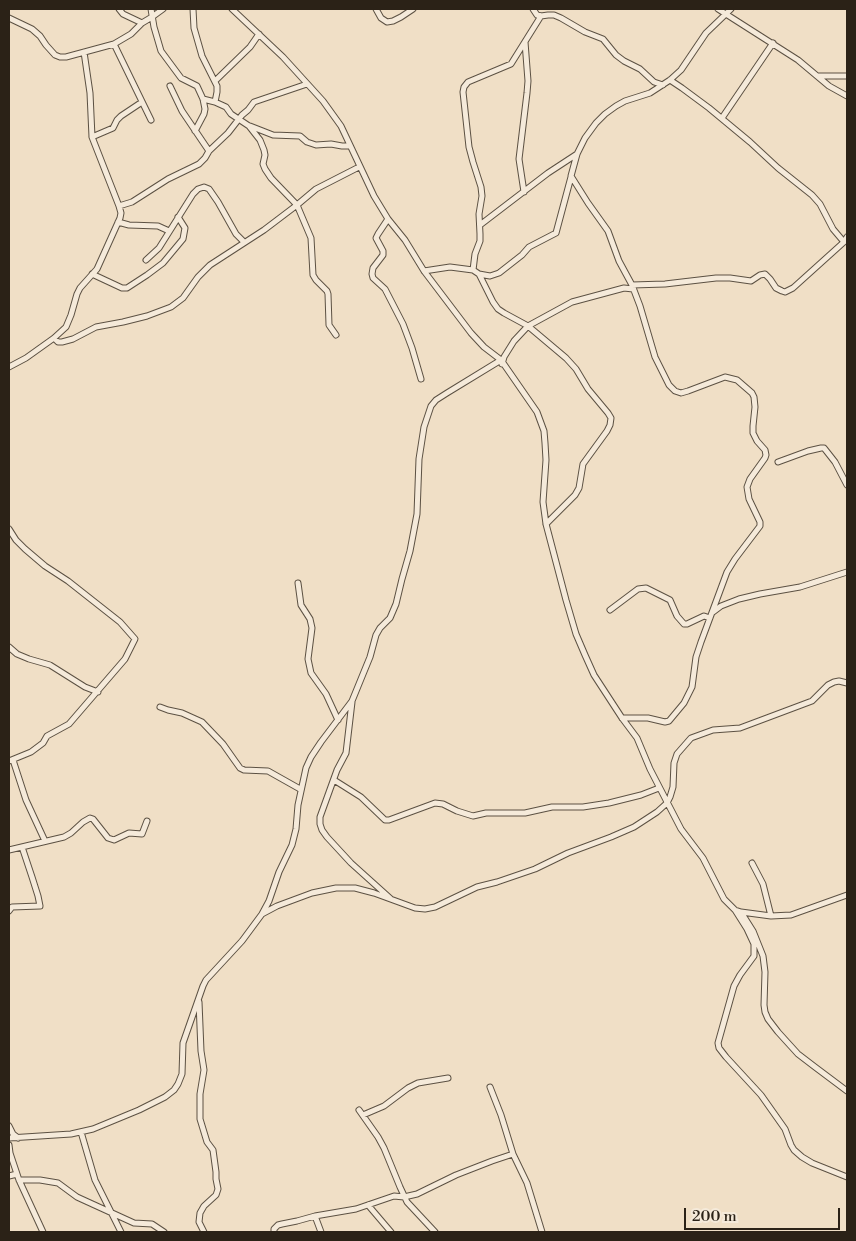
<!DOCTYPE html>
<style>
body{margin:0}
#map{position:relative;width:856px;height:1241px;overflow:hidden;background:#f0dfc6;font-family:"Libre Bodoni",serif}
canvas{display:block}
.frame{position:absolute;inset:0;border:10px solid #2b2217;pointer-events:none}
.scale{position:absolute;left:684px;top:1208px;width:156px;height:22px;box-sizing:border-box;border:2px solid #2b2217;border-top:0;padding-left:6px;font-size:15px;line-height:18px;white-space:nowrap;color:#2b2217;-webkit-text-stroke:4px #f5eada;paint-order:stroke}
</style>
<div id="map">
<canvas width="856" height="1241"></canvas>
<div class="frame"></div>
<div class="scale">200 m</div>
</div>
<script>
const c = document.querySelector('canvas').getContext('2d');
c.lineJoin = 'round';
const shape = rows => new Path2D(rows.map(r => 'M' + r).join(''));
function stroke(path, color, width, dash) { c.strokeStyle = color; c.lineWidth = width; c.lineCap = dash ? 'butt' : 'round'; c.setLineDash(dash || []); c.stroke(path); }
const minor = shape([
 [119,9,123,14,142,23],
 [151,9,154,27,161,51,181,78,197,86,203,99,205,109,204,114,195,131],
 [193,9,194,28,202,56,217,86,217,92,215,102],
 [232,9,283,57,323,101,341,126,374,196,388,219,405,240,424,271,471,333,484,347,501,360,537,412,544,431,545,443,546,460,543,502,546,524,566,600,576,634,585,655,594,675,622,718,637,738,650,769,681,829,703,858,724,899,735,910,741,912,753,931,763,956,765,972,764,1005,765,1012,768,1019,778,1032,798,1054,815,1067,847,1091],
 [376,9,381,18,387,22,393,21,401,17,413,9],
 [533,9,537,15,541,16,548,15,554,15,561,18,585,32,603,39,616,55,624,61,640,69,654,82,663,85],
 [718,9,798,60,829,86,847,96],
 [9,18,32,29,40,36,46,45,55,55,60,57,66,57,114,44,131,34,142,23,152,17,163,9],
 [114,44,151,120],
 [818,76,847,76],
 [670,80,682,88,709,108,750,142,778,168,812,195,820,204,833,229,844,242],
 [215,81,250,47,259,34],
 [170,86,182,111,209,151],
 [203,99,215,102,226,107,231,114,249,126,260,140,264,150,265,155,263,164,265,169,271,178,297,205,311,238,313,275,316,280,327,291,328,294,329,325,336,335],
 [722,118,773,43],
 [250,126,273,135,300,136,307,142,316,145,331,144,342,146,350,146],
 [92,137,113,128,117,120,121,116,142,102],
 [524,192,519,159,527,93,528,81,525,42],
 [119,206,132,202,168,179,199,164,205,158,209,151,228,133,242,115,248,110,254,102,307,84],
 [388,219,378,234,376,238,383,251,383,255,373,268,372,274,373,278,385,289,403,324,412,348,421,379],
 [118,222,129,225,158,226,169,231],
 [480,225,548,173,577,154],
 [146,260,159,248,193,194,198,189,204,187,209,189,218,202,236,234,244,242],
 [473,270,475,254,480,241,480,234,479,214,482,196,481,187,473,162,469,147,463,92,464,87,468,82,511,64,541,16],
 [424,271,450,267,473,270,479,274,493,302,498,309,504,313,528,326,566,358,576,369,588,389,608,413,611,418,610,425,607,431,583,464,579,488,575,495,546,524],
 [92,274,122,288,127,288,147,275,163,263,183,239,185,228,178,217],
 [479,274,490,276,499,273,522,255,529,247,556,233,571,177],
 [632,285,665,284,716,278,730,278,751,281,760,275,765,274,770,279,776,288,782,291,785,292,793,288,844,242,847,237],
 [54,338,58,342,62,342,73,339,96,327,123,322,147,316,171,307,183,298,198,277,210,265,264,230,297,205,316,189,359,167],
 [502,364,504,357,514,341,528,326,572,302,624,288,633,289],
 [9,367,26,358,54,338,66,327,71,315,77,294,80,288,97,269,120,218,121,213,119,206,92,137,90,93,84,52],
 [778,462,808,451,821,448,824,448,835,462,847,485],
 [9,529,16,540,25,549,45,566,68,581,120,622,135,639,125,659,69,724,47,736,43,743,31,752,9,761],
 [298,583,301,605,310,619,312,628,308,659,311,673,326,694,338,720],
 [610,610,638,589,646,588,670,600,677,616,684,624,687,624,704,616,710,618],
 [713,612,721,606,739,599,760,594,800,587,847,572],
 [9,647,17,654,29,659,50,665,85,687,98,692],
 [352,702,346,753,337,770,320,817,320,824,322,830,327,837,351,863,391,899],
 [160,707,168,710,182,713,202,722,223,744,235,761,240,768,244,770,268,771,300,789],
 [622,718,648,718,665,722,669,721,684,703,692,687,696,657,701,642,727,572,735,559,760,526,760,522,749,499,747,487,750,479,765,458,766,455,765,450,757,441,753,433,753,426,755,407,754,397,752,393,737,380,725,377,688,391,681,393,675,391,669,385,655,357,640,306,632,285,619,261,608,231,588,203,571,176,577,154,585,138,596,123,605,114,616,106,625,101,650,93,670,80,681,70,706,33,731,9],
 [13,760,26,800,45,841],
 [334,780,361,797,385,820,389,820,435,803,443,804,457,811,473,816,486,813,525,813,552,807,583,807,609,803,641,795,659,788],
 [9,850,64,837,71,833,83,822,90,818,93,819,108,838,114,840,129,833,142,834,147,821],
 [752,863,763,884,771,916],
 [735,910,747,929,754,944,754,956,740,975,734,986,718,1043,719,1048,726,1057,761,1095,785,1129,791,1145,794,1150,802,1157,812,1163,847,1177],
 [9,911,12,907,40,906,38,896,32,877,22,847],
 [741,912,771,916,791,915,847,895],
 [262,914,277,906,312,893,336,888,355,888,374,893,415,908,425,909,435,907,477,887,497,882,535,869,568,853,611,837,634,827,657,812,667,803,670,797,673,787,674,763,677,754,691,738,713,730,740,728,812,701,828,685,834,682,839,681,847,683],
 [199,1002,201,1051,204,1070,200,1094,200,1119,207,1142,213,1150,216,1172,216,1179,218,1189,216,1195,204,1206,200,1213,199,1222,204,1232],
 [490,1087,501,1115,513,1154],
 [359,1110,378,1137,384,1148,400,1187,407,1202,435,1232],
 [363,1115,384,1106,408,1088,418,1083,448,1078],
 [9,1126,13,1134,18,1138],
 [81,1132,95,1180,121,1232],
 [9,1138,71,1134,93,1129,139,1110,165,1097,174,1090,178,1084,182,1074,183,1043,203,986,206,980,242,941,262,914,269,901,279,872,292,845,296,829,298,805,306,768,311,757,321,742,352,701,370,657,376,635,380,628,390,618,396,604,402,579,410,551,417,514,419,459,424,427,431,406,436,400,447,393,501,360],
 [9,1145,10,1153,19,1180,43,1232],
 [9,1176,17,1174],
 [19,1180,40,1180,58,1183,77,1197,134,1223,152,1224,164,1232],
 [368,1205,391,1232],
 [315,1216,321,1232],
 [274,1232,274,1229,278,1225,282,1224,297,1221,315,1216,356,1209,394,1196,404,1197,417,1194,456,1175,492,1161,513,1154,527,1183,542,1232]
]);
stroke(minor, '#5c5143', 7);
stroke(minor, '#f5eada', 5);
</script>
